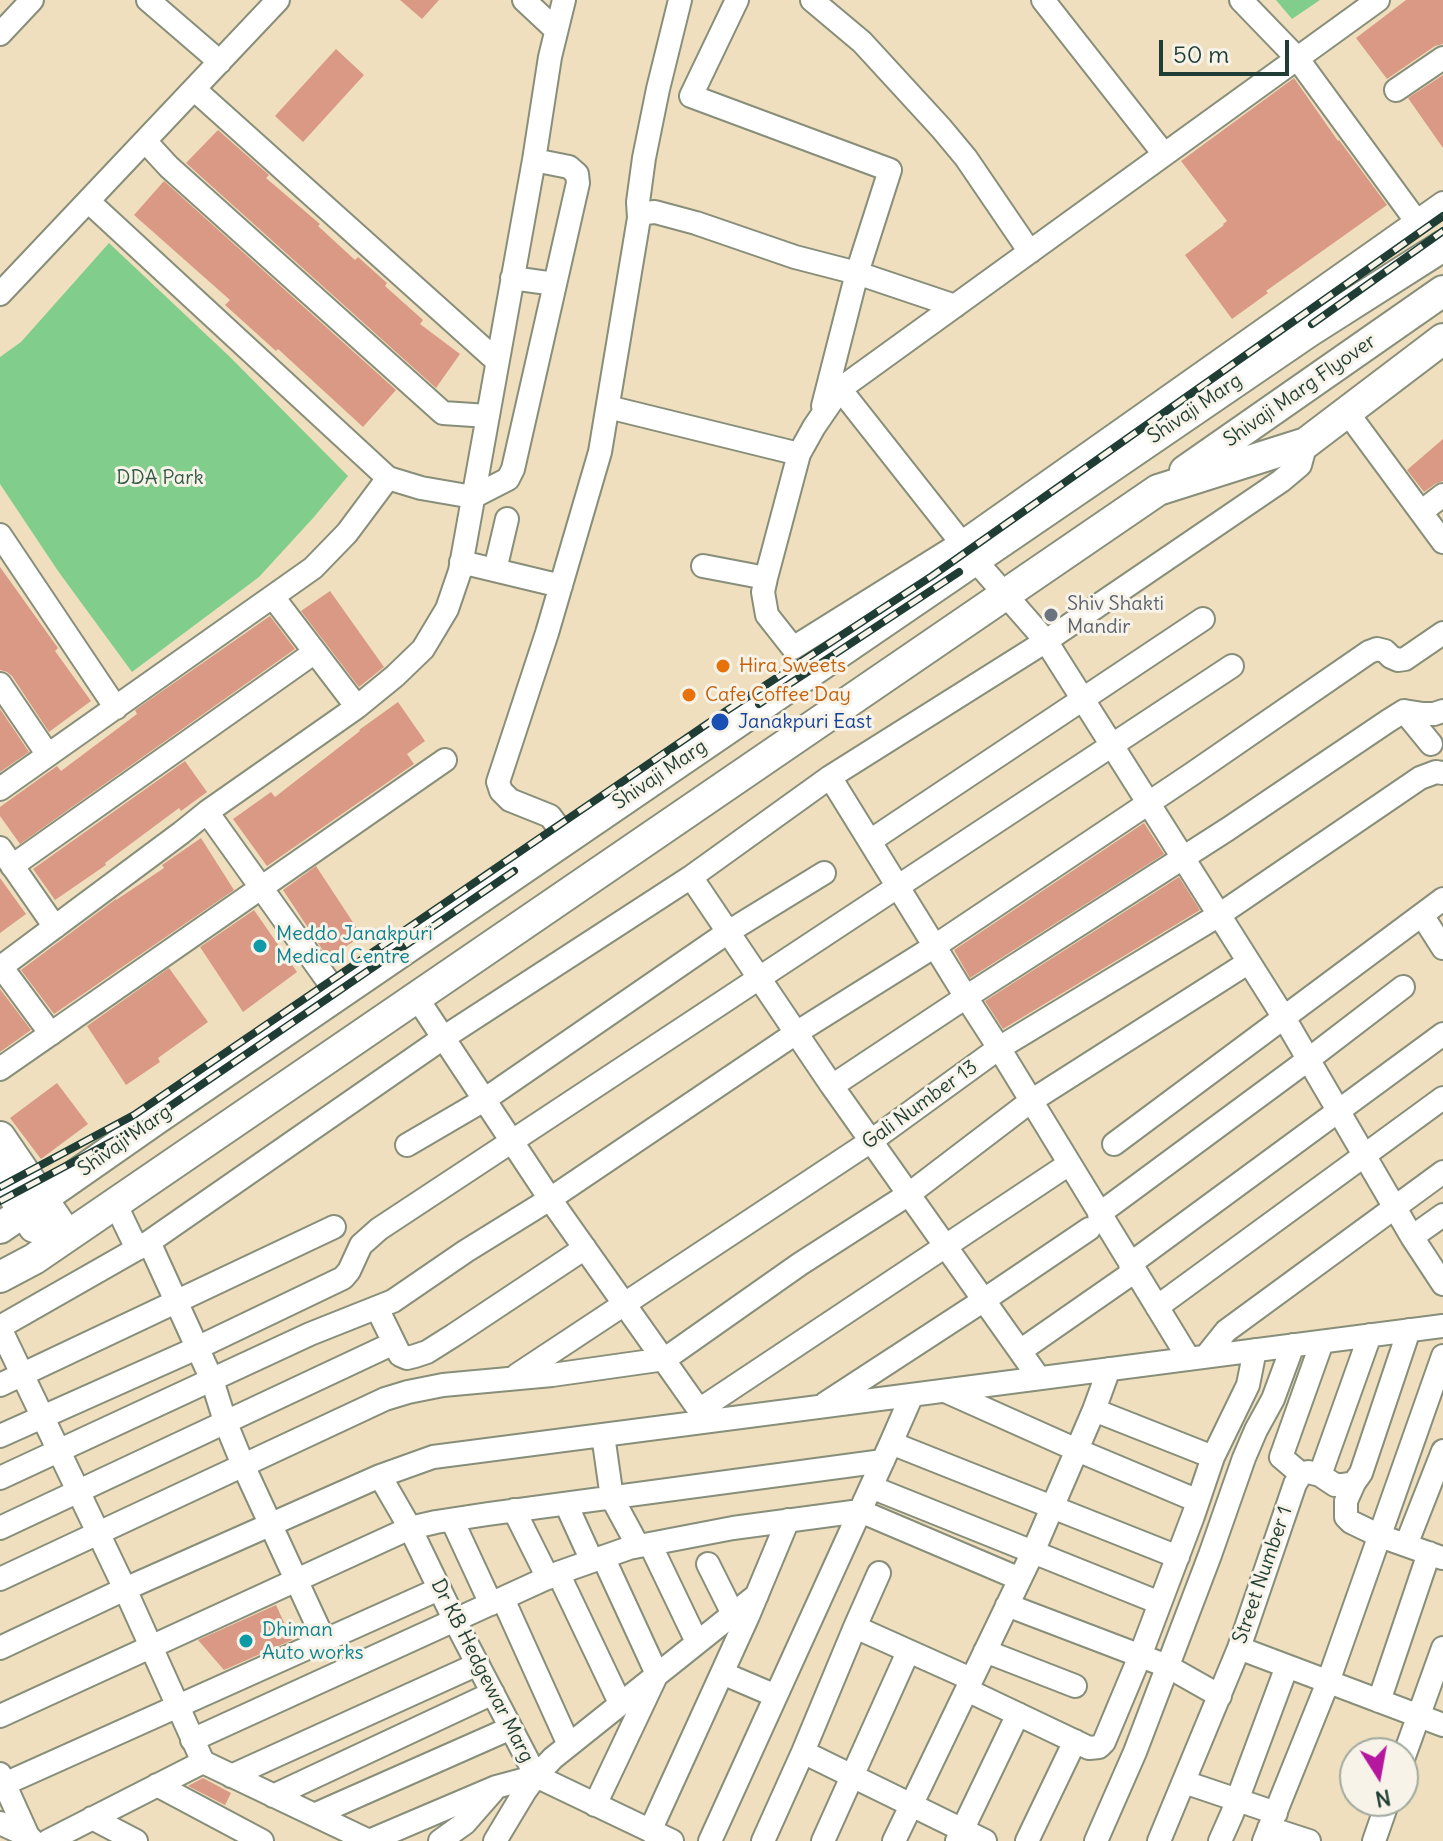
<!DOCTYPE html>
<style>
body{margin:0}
#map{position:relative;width:1443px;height:1841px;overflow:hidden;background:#efdfbe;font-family:Delius,sans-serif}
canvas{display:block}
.north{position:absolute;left:1339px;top:1737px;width:80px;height:80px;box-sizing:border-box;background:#f7f3e8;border:2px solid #a1aaa0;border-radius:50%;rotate:169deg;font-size:22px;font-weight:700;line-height:32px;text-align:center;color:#1f3d34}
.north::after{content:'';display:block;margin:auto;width:28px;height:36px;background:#b5179e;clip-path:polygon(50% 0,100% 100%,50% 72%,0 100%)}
.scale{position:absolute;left:1159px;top:40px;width:130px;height:36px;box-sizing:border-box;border:4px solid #1f3d34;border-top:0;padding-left:10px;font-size:24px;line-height:28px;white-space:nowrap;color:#1f3d34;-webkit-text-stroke:6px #f7f3e8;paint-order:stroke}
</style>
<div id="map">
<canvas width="1443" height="1841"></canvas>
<div class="north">N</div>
<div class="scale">50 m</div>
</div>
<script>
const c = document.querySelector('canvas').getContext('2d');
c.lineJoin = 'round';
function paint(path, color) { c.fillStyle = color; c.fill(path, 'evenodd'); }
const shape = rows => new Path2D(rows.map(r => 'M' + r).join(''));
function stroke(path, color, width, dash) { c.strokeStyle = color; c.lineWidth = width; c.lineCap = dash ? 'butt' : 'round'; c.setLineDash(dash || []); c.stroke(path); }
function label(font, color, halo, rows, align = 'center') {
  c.font = font + ' Delius,sans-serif'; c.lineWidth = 6; c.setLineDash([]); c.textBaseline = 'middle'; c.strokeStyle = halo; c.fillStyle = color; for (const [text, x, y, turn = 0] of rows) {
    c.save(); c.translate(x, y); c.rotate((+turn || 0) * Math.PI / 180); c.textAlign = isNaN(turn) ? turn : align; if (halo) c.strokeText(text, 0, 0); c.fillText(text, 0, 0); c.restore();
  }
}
paint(shape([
 [1276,0,1320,0,1292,19],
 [109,243,230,357,348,476,314,517,259,577,132,672,58,571,0,484,0,357,21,342]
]), '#81ce8c');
paint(shape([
 [400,0,439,0,422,19],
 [1406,0,1443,0,1443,44,1435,46,1387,79,1356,38],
 [336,49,364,75,303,142,275,116],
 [1443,75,1443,148,1408,98],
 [1294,78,1338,141,1339,140,1387,205,1266,291,1268,293,1232,319,1185,255,1224,225,1223,224,1227,221,1181,161],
 [218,130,269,175,266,178,320,224,318,226,355,260,358,257,387,283,385,286,423,320,420,324,460,354,436,388,186,163],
 [164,181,396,390,363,427,278,349,276,351,225,305,230,300,134,215],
 [1443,439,1443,481,1435,484,1424,492,1407,470],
 [0,567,58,648,55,651,91,701,49,732,12,676,7,672,0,670],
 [330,591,384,667,359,687,301,611],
 [270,616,295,649,20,844,0,816,0,807,57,766,61,771,137,714,135,710],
 [398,702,425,741,407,754,414,764,267,866,233,819,271,792,275,797,360,731,359,730],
 [0,709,29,752,0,772],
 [185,761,207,792,181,811,179,808,105,863,106,865,55,900,33,869],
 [1144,823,1164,854,970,978,954,950],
 [201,838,234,890,54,1014,21,970,116,899,116,900,164,868,162,865],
 [316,866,362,936,328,958,283,890],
 [1179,877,1200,910,1003,1029,985,1001],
 [0,878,26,914,0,933],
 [254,910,297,972,243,1012,200,947],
 [169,968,208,1022,158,1058,160,1062,126,1085,87,1026],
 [0,989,31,1030,0,1052],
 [57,1083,88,1124,41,1159,10,1118],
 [276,1605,292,1640,224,1670,198,1640],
 [203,1778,231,1793,225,1805,188,1786]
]), '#da9984');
const street = shape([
 [148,0,220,62],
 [524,0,556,30],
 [737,0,691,96,890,170,857,273,823,406],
 [812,0,862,42,941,128,966,158,1030,252],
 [1043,0,1164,154],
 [1241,0,1297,58,1417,222],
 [1378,0,840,389,814,427,799,454,766,578,763,592,767,615,793,648,961,543,1443,203],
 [0,34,32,0],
 [194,89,497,361],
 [1396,90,1443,58],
 [145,141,169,167,443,413,488,416],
 [88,201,388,478,421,488,473,497,508,479,513,469,578,183,577,174,569,167,534,160],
 [639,218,645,213,655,212,696,223,795,257,857,273,955,306],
 [512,278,555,284],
 [0,294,278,0],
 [840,389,975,560,1046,641,1283,1016,1412,1237,1443,1284],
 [608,407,799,454],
 [1347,412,1443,542],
 [1421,512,1443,495],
 [0,535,116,708],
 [461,562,561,586],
 [703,566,766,578],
 [495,570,507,519],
 [273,597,357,707],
 [0,684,48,755],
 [1404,711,1431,744],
 [830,777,966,997,999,1048,1189,1359],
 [0,789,313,568,347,533,388,478],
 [207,812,338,995],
 [567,839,550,816,510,800,501,791,498,782,547,633,600,452,639,218,638,202,644,158,658,89,680,0],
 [870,841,1203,619],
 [0,848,55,927],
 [12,866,315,652],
 [691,877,832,1086,1039,1378],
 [1422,915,1443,948],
 [0,965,51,1034],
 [1,967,181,833,207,812,357,707,395,676,423,649,447,609,460,571,534,160,550,57,564,0],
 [417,998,550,1199,707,1421],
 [0,1069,445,760],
 [832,1086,966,997,1228,829,1388,721,1404,711,1423,714,1434,714,1443,711],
 [1114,1144,1443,899],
 [407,1145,484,1100,728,932,824,873],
 [115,1203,137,1249],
 [1099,1214,1309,1059,1403,987],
 [1412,1237,1443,1215],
 [149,1242,212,1380,225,1421,243,1465,324,1640],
 [1130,1264,1443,1034],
 [1157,1307,1443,1098],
 [377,1308,400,1355,407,1358,415,1356,427,1352,454,1335,585,1248],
 [0,1327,149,1242,443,1038,691,877,830,777,1046,641,1281,481,1300,465,1306,443],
 [0,1328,125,1589,203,1762,369,1841],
 [1020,1351,1135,1271],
 [1206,1356,1226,1331,1443,1172],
 [517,1375,871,1141,999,1048,1219,915,1420,778,1436,772,1443,773],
 [0,1385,334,1227],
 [945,1391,1077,1450,1198,1501],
 [826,1403,984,1300,1089,1229],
 [699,1410,1069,1164],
 [1094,1410,1213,1457],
 [603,1435,612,1498,638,1546],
 [0,1436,197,1348,343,1278,349,1271,361,1245,379,1229,1232,666],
 [891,1443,1178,1557],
 [1301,1474,1281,1457,1322,1342],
 [1320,1475,1370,1335],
 [380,1476,410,1528,455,1621,536,1776,672,1841],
 [0,1478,310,1334,393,1301,466,1251,550,1199,796,1033,935,946,1192,774,1369,652,1377,649,1385,651,1391,657,1398,660,1405,659,1443,633],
 [1354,1483,1346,1501,1346,1517,1351,1522,1380,1536,1442,1558],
 [871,1487,1160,1603],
 [566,1504,592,1561],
 [514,1510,548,1578],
 [452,1520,491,1604],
 [0,1528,394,1343],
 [650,1544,697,1642],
 [1406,1545,1443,1451],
 [708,1564,733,1614],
 [558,1573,620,1703],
 [0,1579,385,1399,408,1392,443,1385,552,1375,665,1359,800,1264,909,1194,1031,1101,1249,962],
 [503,1599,569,1745],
 [1007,1605,1167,1666,1220,1696],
 [855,1627,879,1573],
 [0,1648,125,1589,380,1476,433,1457,1443,1326],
 [1239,1648,1443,1725],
 [985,1651,1075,1686],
 [722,1673,776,1696],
 [967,1690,1089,1748,1099,1747,1104,1742,1140,1656,1193,1516,1213,1457,1248,1385,1255,1350],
 [1379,1701,1429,1553],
 [0,1716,410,1528,436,1522,488,1514,883,1461],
 [192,1740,558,1573,629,1548,733,1528,860,1511,1020,1579],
 [803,1752,985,1841],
 [1403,1759,1443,1648],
 [0,1774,28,1836,33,1841],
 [231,1776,478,1664],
 [1184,1782,1276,1813],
 [157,1785,262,1841],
 [0,1786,439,1589],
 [273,1796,493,1693],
 [595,1805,657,1674,603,1557],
 [314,1815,511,1728],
 [92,1818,136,1841],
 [0,1823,28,1836],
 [1269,1828,1309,1841],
 [650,1831,748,1616,788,1520],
 [48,1841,203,1762],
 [369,1841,496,1787,522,1780,532,1781],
 [440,1841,465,1823,493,1791],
 [495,1841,525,1791,536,1776,553,1758,757,1595],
 [710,1841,891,1443,912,1395],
 [763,1841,803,1752,855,1627,971,1679],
 [823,1841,908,1652],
 [894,1841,1033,1552,1094,1410,1109,1369],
 [957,1841,1018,1714],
 [1027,1841,1075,1741],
 [1096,1841,1135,1752,1210,1555,1244,1458,1256,1430,1273,1399,1293,1345],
 [1159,1841,1239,1648,1295,1484,1301,1474,1308,1472,1320,1475,1335,1485,1342,1485,1354,1483,1361,1473,1409,1330],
 [1220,1841,1232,1814,1287,1666],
 [1264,1841,1328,1682,1443,1356],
 [1374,1841,1388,1801]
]);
const secondary = shape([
 [1185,471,1443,291],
 [0,1137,67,1235],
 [0,1175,34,1227],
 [0,1228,159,1117,1308,332,1443,246],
 [0,1277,34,1259,1158,490,1306,443,1443,339]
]);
stroke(street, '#878e79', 26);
stroke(secondary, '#878e79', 34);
stroke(street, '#fff', 22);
stroke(secondary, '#fff', 30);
const rail = shape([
 [1312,324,1443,231],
 [759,704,959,572],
 [0,1187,134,1115,726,711,932,576,1443,216],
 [0,1201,141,1126,514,871]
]);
stroke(rail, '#1f3d34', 8);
stroke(rail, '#f7f3e8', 5, [15]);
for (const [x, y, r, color] of [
 [1051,615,8,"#6b7280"],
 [723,666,8,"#e8710a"],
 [689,695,8,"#e8710a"],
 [720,722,10,"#1a4fb4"],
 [260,946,8,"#0f9aa8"],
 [246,1641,8,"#0f9aa8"]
]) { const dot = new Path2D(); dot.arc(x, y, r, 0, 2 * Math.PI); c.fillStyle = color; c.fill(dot); stroke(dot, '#f7f3e8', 3); }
label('20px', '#1f3d34', '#f7f3e8', [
 ["Shivaji Marg Flyover",1300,391,-35],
 ["Shivaji Marg",1195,409,-34],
 ["Shivaji Marg",660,775,-34],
 ["Gali Number 13",920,1105,-36],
 ["Shivaji Marg",125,1141,-35],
 ["Street Number 1",1263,1575,-71],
 ["Dr KB Hedgewar Marg",482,1671,63]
]);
label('20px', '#335a46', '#f7f3e8', [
 ["DDA Park",160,478]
]);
label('20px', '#5b616d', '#f7f3e8', [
 ["Shiv Shakti",1067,604],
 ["Mandir",1067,627]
], 'left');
label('20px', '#c56008', '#f7f3e8', [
 ["Hira Sweets",739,666],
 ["Cafe Coffee Day",705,695]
], 'left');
label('20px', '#164399', '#f7f3e8', [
 ["Janakpuri East",738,722]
], 'left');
label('20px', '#0d838f', '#f7f3e8', [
 ["Meddo Janakpuri",276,934],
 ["Medical Centre",276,957],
 ["Dhiman",262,1630],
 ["Auto works",262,1653]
], 'left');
</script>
